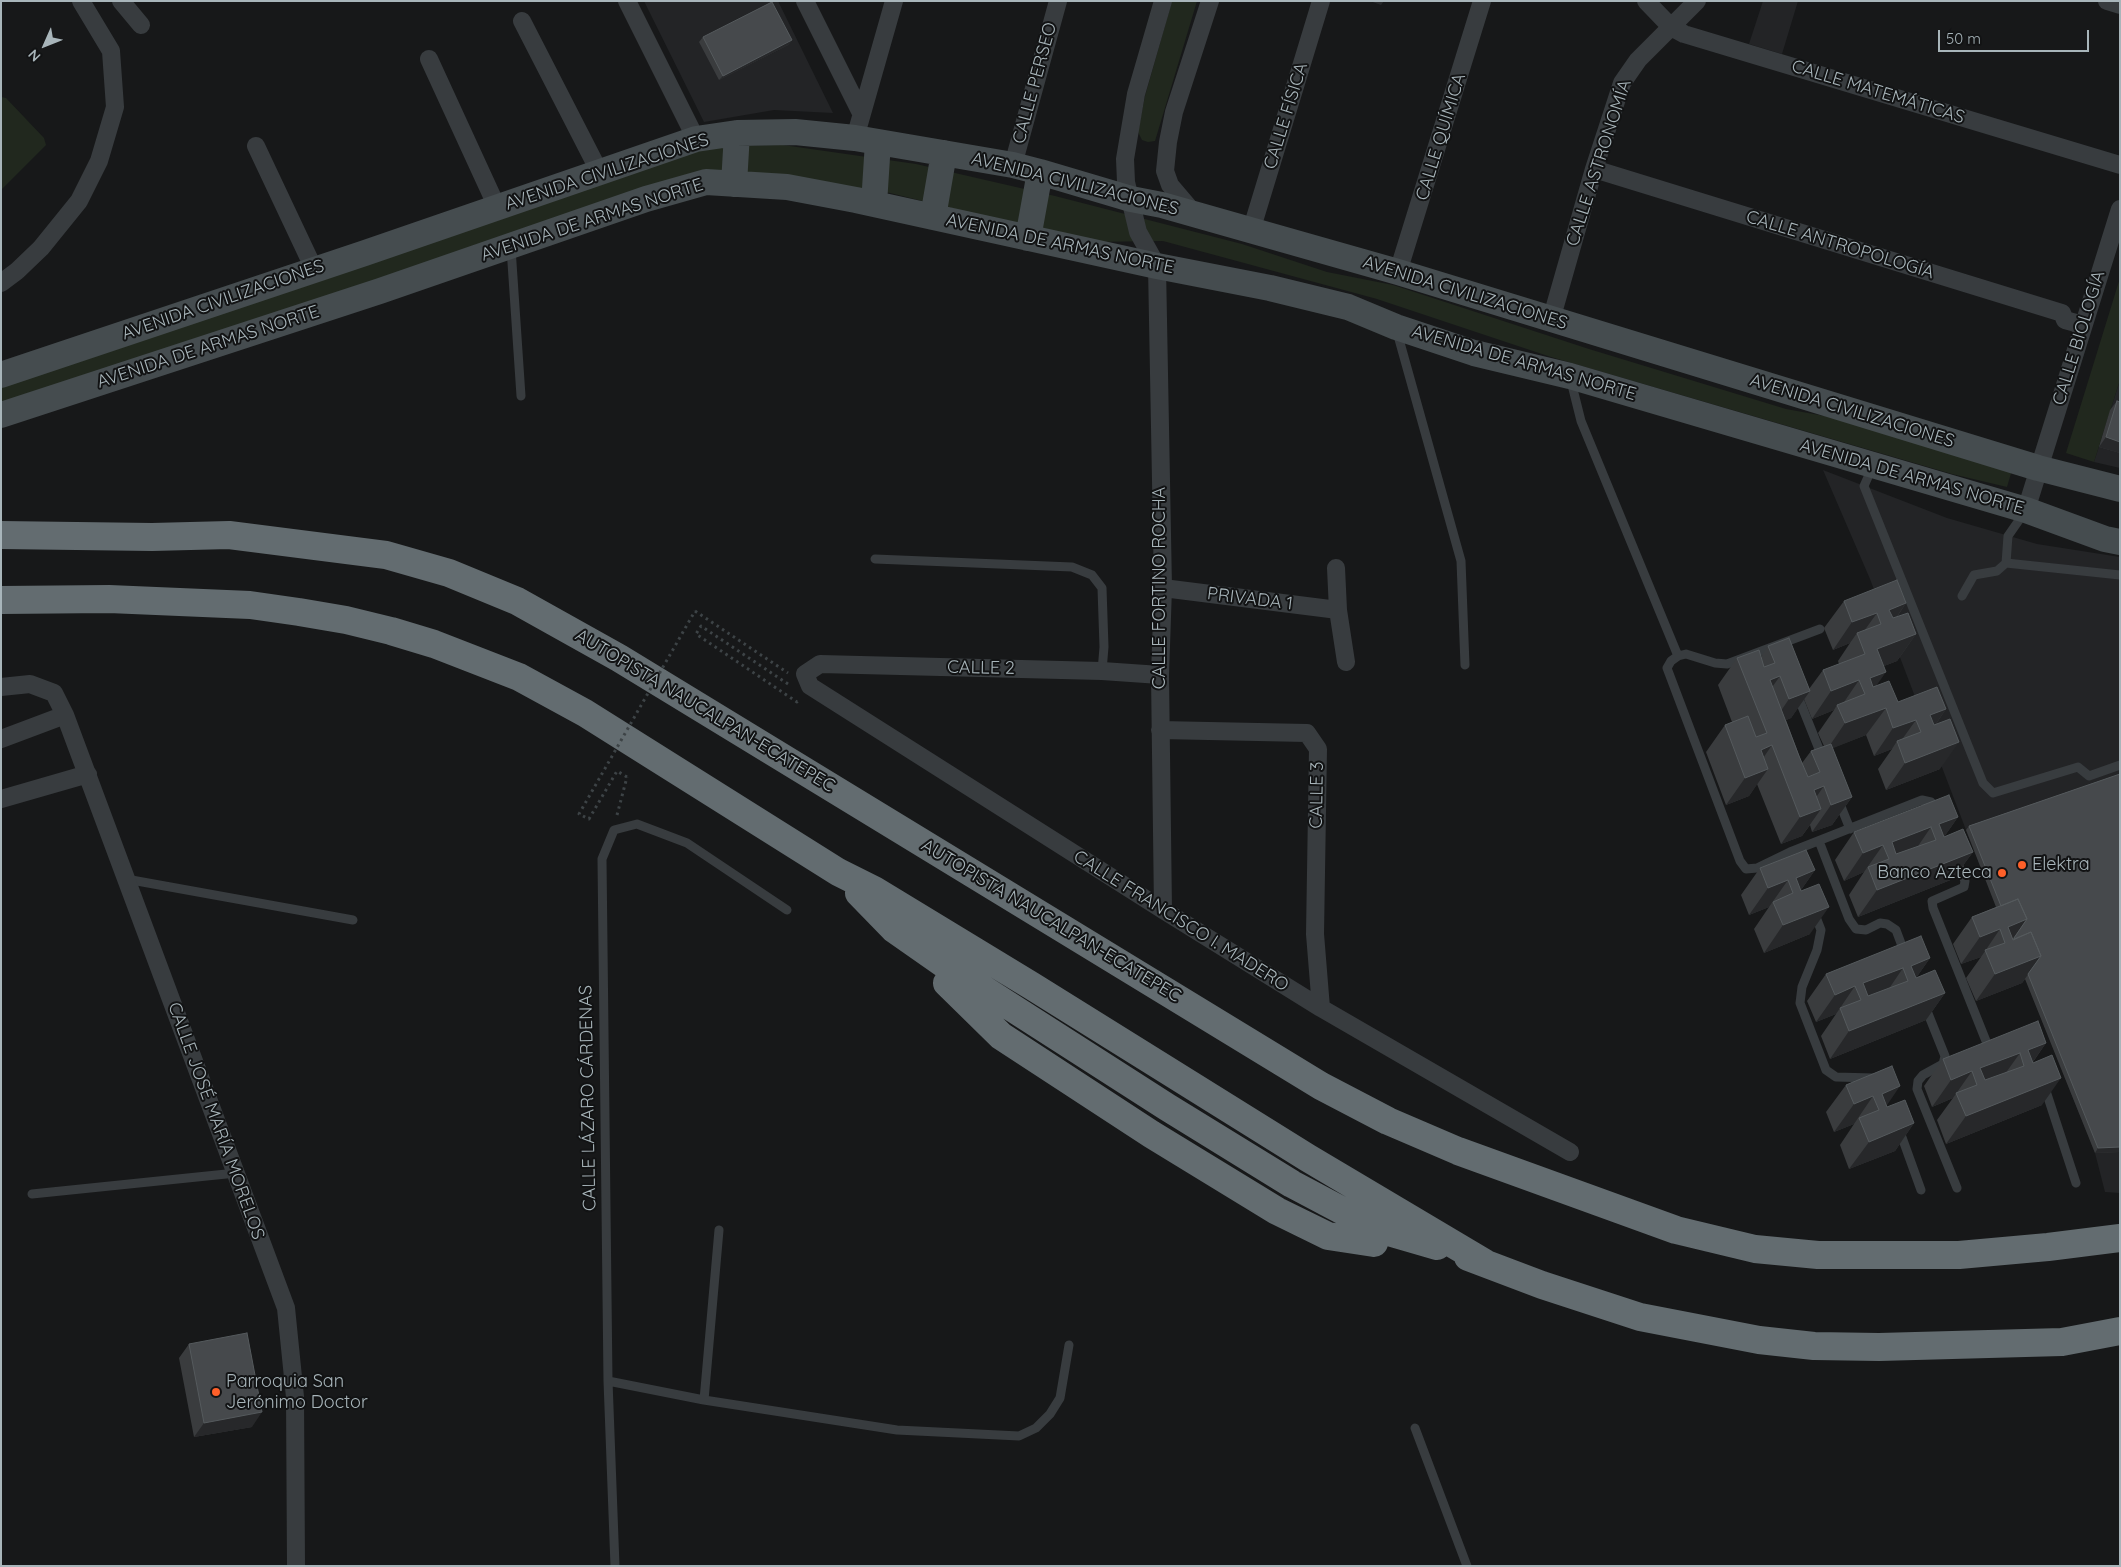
<!DOCTYPE html>
<meta charset="utf-8">
<style>
body{margin:0}
#map{position:relative;width:2121px;height:1567px;overflow:hidden;background:#171819;font-family:Quicksand,sans-serif}
canvas{display:block}
.frame{position:absolute;inset:0;border:2px solid #a8b5ba;pointer-events:none}
.north{position:absolute;left:20px;top:20px;width:50px;height:50px;-webkit-text-stroke:4px #121314;paint-order:stroke;rotate:226deg;font-size:14px;font-weight:700;line-height:20px;text-align:center;color:#a8b5ba}
.north::after{content:'';display:block;margin:auto;width:18px;height:22px;background:#a8b5ba;clip-path:polygon(50% 0,100% 100%,50% 72%,0 100%)}
.scale{position:absolute;left:1938px;top:30px;width:151px;height:22px;box-sizing:border-box;border:2px solid #a8b5ba;border-top:0;padding-left:6px;font-size:15px;line-height:18px;white-space:nowrap;color:#a8b5ba;-webkit-text-stroke:4px #121314;paint-order:stroke}
</style>
<div id="map">
<canvas width="2121" height="1567"></canvas>
<div class="frame"></div>
<div class="north">N</div>
<div class="scale">50 m</div>
</div>
<script>
const c = document.querySelector('canvas').getContext('2d');
c.lineJoin = 'round';
function paint(path, color) { c.fillStyle = color; c.fill(path, 'evenodd'); }
const shape = rows => new Path2D(rows.map(r => 'M' + r).join(''));
function stroke(path, color, width, dash) { c.strokeStyle = color; c.lineWidth = width; c.lineCap = dash ? 'butt' : 'round'; c.setLineDash(dash || []); c.stroke(path); }
function label(font, color, halo, rows, align = 'center') {
  c.font = font + ' Quicksand,sans-serif'; c.lineWidth = 4; c.setLineDash([]); c.textBaseline = 'middle'; c.strokeStyle = halo; c.fillStyle = color; for (const [text, x, y, turn = 0] of rows) {
    c.save(); c.translate(x, y); c.rotate((+turn || 0) * Math.PI / 180); c.textAlign = isNaN(turn) ? turn : align; if (halo) c.strokeText(text, 0, 0); c.fillText(text, 0, 0); c.restore();
  }
}
paint(shape([
 [644,1,778,1,833,113,774,110,704,122],
 [1763,1,1798,1,1782,54,1749,44],
 [2120,380,2120,468,2094,462],
 [1823,470,1947,518,2037,544,2120,557,2120,1193,2105,1192,2095,1153,1966,830,1870,579]
]), '#232426');
paint(shape([
 [1172,1,1197,1,1155,141,1148,142,1142,140,1138,132,1145,96],
 [1,97,6,98,44,138,46,145,1,190],
 [783,145,916,164,1055,196,1242,244,1327,272,1393,285,1589,349,1786,409,1847,420,2012,470,2007,487,1952,474,1551,357,1377,299,1163,241,1089,242,890,193,782,176,513,236,1,404,1,387,701,146],
 [2120,278,2120,380,2094,462,2066,453]
]), '#21281e');
stroke(shape([
 [695,611,788,673],
 [788,684,701,626,696,634,797,702,799,700],
 [617,815,627,777]
]), '#3d4346', 3, [2.5, 4]);
stroke(shape([
 [511,248,521,396],
 [1397,332,1461,561,1465,665],
 [1571,381,1581,421,1678,656,1671,661,1667,668,1740,861,1746,869,1757,868,1790,852,1922,800,1931,802,1938,810],
 [1872,468,1864,486,1983,783,1993,793,2078,767,2089,776,2120,765],
 [875,559,1072,567,1092,575,1102,588,1104,647,1102,671],
 [2006,563,2120,575],
 [1962,596,1974,575,1997,571,2006,563,2008,536,2024,513],
 [1678,656,1686,654,1715,663,1727,664,1820,629],
 [1797,694,1823,759],
 [1838,799,1850,829],
 [1819,841,1849,919,1856,929,1866,930,1880,923,1887,924,1896,930,1905,954],
 [1956,859,1965,881,1964,887,1932,901,1933,908,1986,1041,1990,1047,1993,1047],
 [126,879,353,920],
 [1814,912,1821,930,1817,950,1802,987,1800,1003,1826,1070,1836,1077,1873,1078],
 [1925,1006,1945,1056,1943,1064,1923,1075,1918,1081,1917,1089,1957,1188],
 [2044,1085,2076,1183],
 [1899,1129,1921,1190],
 [32,1194,236,1173],
 [608,1381,704,1400,897,1430,1019,1436,1036,1428,1050,1414,1060,1398,1069,1345],
 [704,1400,719,1230],
 [1415,1428,1467,1566],
 [615,1566,608,1381,602,859,614,830,637,824,687,843,787,910]
]), '#383c3f', 9);
stroke(shape([
 [121,1,141,25],
 [627,1,696,139],
 [805,1,861,113],
 [1163,1,1136,94,1125,159,1126,182,1138,232,1157,266,1163,588,1160,675,1163,910],
 [1646,1,1671,27,1684,34,2120,165],
 [2107,1,2120,5],
 [522,21,599,171],
 [429,59,497,207],
 [855,138,894,1],
 [256,146,314,269],
 [1013,165,1058,1],
 [1594,169,2062,313,2065,320,2083,325],
 [1193,212,1170,185,1165,171,1168,142,1174,112,1210,1],
 [1251,231,1321,1],
 [1398,272,1482,1],
 [1,283,17,271,41,248,79,201,99,161,115,107,111,51,81,1],
 [1551,320,1594,169,1622,83,1638,60,1697,1],
 [2026,510,2120,209],
 [1336,568,1338,610,1346,662],
 [1163,588,1338,610],
 [1160,675,1102,671,820,664,805,674,810,686,1163,910,1321,1008,1570,1152],
 [1,687,30,684,54,693,65,715,286,1308,295,1397,296,1566],
 [1160,730,1307,733,1318,749,1315,934,1321,1008],
 [1,739,65,715],
 [1,799,88,774]
]), '#383c3f', 18);
stroke(shape([
 [734,184,737,133],
 [874,204,878,142],
 [933,217,944,153],
 [1028,238,1040,172],
 [1,375,365,253,696,139,737,133,795,132,855,138,1013,165,1040,172,1131,199,1162,205,1398,272,2038,468,2120,489],
 [1,415,380,291,646,199,706,182,787,187,856,200,1157,266,1270,288,1348,307,1396,327,1474,353,1570,376,2026,510,2105,539,2120,542]
]), '#454c4f', 26);
stroke(shape([
 [1,535,152,537,229,535,386,555,449,573,517,601,619,658,1321,1086,1388,1121,1458,1151,1676,1230,1755,1249,1818,1255,1959,1255,2048,1247,2120,1238],
 [1,600,109,599,250,605,299,612,346,620,391,631,434,644,519,677,585,713,838,872,874,890,1032,986,1308,1158,1485,1263],
 [859,893,894,929,944,964,1167,1107,1292,1184,1375,1228,1437,1246],
 [947,983,1001,1036,1151,1134,1277,1211,1328,1236,1374,1243],
 [1468,1257,1542,1285,1640,1317,1759,1340,1814,1346,1879,1347,2062,1342,2120,1331]
]), '#636c70', 28);
stroke(shape([
 [627,777,617,771,589,819,579,814,695,611]
]), '#3d4346', 3, [2.5, 4]);
paint(shape([
 [703,37,792,40,788,45,719,80,699,42],
 [2117,401,2120,402,2120,453,2099,447,2110,410],
 [1844,601,1906,603,1897,617,1916,634,1897,661,1884,666,1876,686,1898,702,1946,709,1936,724,1940,769,1886,790,1878,769,1892,749,1874,756,1866,735,1832,748,1852,797,1832,825,1812,832,1810,825,1802,836,1781,844,1757,784,1749,796,1726,805,1706,752,1725,725,1732,722,1718,685,1737,658,1761,657,1768,646,1809,689,1823,670,1839,664,1838,661,1850,643,1833,650,1824,628],
 [1804,699,1812,719,1834,710,1818,733,1824,746,1811,751,1802,763,1786,720,1791,718],
 [2120,774,2120,1152,2095,1153,2025,979,2022,983,1976,1001,1966,978,1981,957,1961,964,1953,944,1972,917,1996,907,1966,830,1969,826],
 [1958,817,1944,837,1973,852,1953,879,1858,917,1849,895,1864,872,1844,881,1835,860,1854,832],
 [1760,868,1815,870,1801,890,1810,934,1764,953,1754,929,1769,907,1749,915,1741,895],
 [1930,958,1916,978,1945,993,1926,1020,1830,1059,1821,1036,1836,1014,1816,1022,1807,1001,1826,974],
 [2046,1043,2033,1062,2042,1105,1946,1144,1937,1120,1953,1098,1932,1107,1924,1086,1943,1059],
 [1892,1066,1886,1106,1887,1107,1914,1123,1895,1151,1849,1169,1840,1145,1854,1124,1834,1132,1826,1112,1846,1085],
 [189,1344,252,1427,194,1437,179,1358]
]), '#3a3c3e');
paint(shape([
 [1370,1,1384,1,1381,5],
 [792,40,788,45,719,80,723,76],
 [2106,437,2120,442,2120,453,2099,447],
 [1906,603,1887,631,1889,610],
 [1877,613,1859,638,1857,633,1850,643,1833,650,1852,622],
 [1916,634,1897,661,1858,676,1877,649],
 [1886,672,1867,699,1865,694,1870,678],
 [1780,676,1761,703,1770,680],
 [1859,680,1840,708,1837,705,1834,710,1812,719,1831,691],
 [1810,691,1791,718,1770,727,1789,699],
 [1886,708,1866,735,1826,751,1845,723],
 [1946,709,1927,737,1921,732,1930,715],
 [1916,720,1898,745,1897,741,1892,749,1874,756,1893,728],
 [1959,742,1940,769,1886,790,1905,763],
 [1772,745,1753,773,1761,750],
 [1768,769,1749,796,1726,805,1745,778],
 [1824,786,1805,813,1814,790],
 [1852,797,1832,825,1812,832,1831,805],
 [1821,809,1802,836,1781,844,1800,817],
 [1958,817,1939,844,1936,840,1939,824],
 [1931,827,1912,855,1889,859,1892,842],
 [1883,845,1864,872,1844,881,1863,853],
 [1973,852,1953,879,1858,917,1877,890],
 [1815,870,1796,897,1793,893,1796,878],
 [1788,880,1769,907,1749,915,1768,888],
 [1829,907,1810,934,1764,953,1783,925],
 [2027,919,2007,947,2005,943,2008,927],
 [2000,929,1981,957,1961,964,1980,937],
 [2041,956,2022,983,1976,1001,1995,974],
 [1930,958,1911,985,1908,981,1911,966],
 [1903,968,1884,996,1861,1000,1863,983],
 [1855,986,1836,1014,1816,1022,1835,995],
 [1945,993,1926,1020,1830,1059,1849,1031],
 [2046,1043,2027,1070,2024,1066,2028,1050],
 [2020,1053,2000,1081,1977,1085,1980,1068],
 [1972,1071,1953,1098,1932,1107,1951,1080],
 [2061,1078,2042,1105,1946,1144,1966,1116],
 [1900,1086,1881,1114,1879,1110,1882,1094],
 [1873,1096,1854,1124,1834,1132,1854,1104],
 [1914,1123,1895,1151,1849,1169,1869,1142],
 [2120,1147,2120,1152,2095,1153,2098,1148],
 [262,1412,252,1427,194,1437,204,1423]
]), '#27282a');
const building = shape([
 [772,2,792,40,723,76,703,37,772,2],
 [2117,401,2120,402,2120,442,2106,437,2117,401],
 [1897,580,1906,603,1889,610,1893,618,1908,613,1916,634,1877,649,1886,672,1870,678,1873,687,1889,681,1898,702,1937,687,1946,709,1930,715,1934,725,1950,719,1959,742,1905,763,1897,741,1921,732,1916,720,1893,728,1886,708,1845,723,1837,705,1865,694,1859,680,1831,691,1823,670,1865,654,1857,633,1881,624,1877,613,1852,622,1844,601,1897,580],
 [1789,638,1810,691,1789,699,1780,676,1770,680,1799,756,1808,777,1820,772,1811,751,1831,744,1852,797,1831,805,1824,786,1814,790,1821,809,1800,817,1772,745,1761,750,1768,769,1745,778,1725,725,1748,716,1756,737,1767,733,1737,658,1759,650,1764,667,1775,663,1768,646,1789,638],
 [2120,774,2120,1147,2098,1148,2028,974,2041,956,2031,932,2014,939,2014,938,2027,919,2018,899,2001,906,1969,826,2120,774],
 [1949,795,1958,817,1939,824,1944,837,1963,829,1973,852,1877,890,1868,867,1889,859,1883,845,1863,853,1854,832,1949,795],
 [1931,827,1936,840,1896,854,1892,842,1931,827],
 [1806,850,1815,870,1796,878,1801,891,1819,884,1829,907,1783,925,1773,902,1793,893,1788,880,1768,888,1760,868,1806,850],
 [2018,899,2027,919,2008,927,2013,940,2031,932,2041,956,1995,974,1985,950,2005,943,2000,929,1980,937,1972,917,2018,899],
 [1921,936,1930,958,1911,966,1916,978,1935,970,1945,993,1849,1031,1840,1008,1861,1000,1855,986,1835,995,1826,974,1921,936],
 [1903,968,1908,981,1868,996,1863,983,1903,968],
 [2038,1021,2046,1043,2028,1050,2033,1063,2052,1055,2061,1078,1966,1116,1956,1093,1977,1085,1972,1071,1951,1080,1943,1059,2038,1021],
 [2020,1053,2024,1066,1985,1080,1980,1068,2020,1053],
 [1892,1066,1900,1086,1882,1094,1887,1107,1905,1100,1914,1123,1869,1142,1859,1118,1879,1110,1873,1096,1854,1104,1846,1085,1892,1066],
 [247,1333,262,1412,204,1423,189,1344,247,1333]
]);
paint(building, '#46494c');
stroke(building, '#555a5d', 1);
for (const [x, y, r, color] of [
 [2022,865,5,"#ff6029"],
 [2002,873,5,"#ff6029"],
 [216,1392,5,"#ff6029"]
]) { const dot = new Path2D(); dot.arc(x, y, r, 0, 2 * Math.PI); c.fillStyle = color; c.fill(dot); stroke(dot, '#121314', 2); }
label('18px', '#a8b5ba', '#121314', [
 ["CALLE PERSEO",1035,83,-75],
 ["CALLE MATEMÁTICAS",1878,92,17],
 ["CALLE FÍSICA",1286,116,-73],
 ["CALLE QUÍMICA",1441,137,-73],
 ["CALLE ASTRONOMÍA",1599,163,-72],
 ["AVENIDA CIVILIZACIONES",607,172,-18],
 ["AVENIDA CIVILIZACIONES",1075,184,14],
 ["AVENIDA DE ARMAS NORTE",592,220,-18],
 ["AVENIDA DE ARMAS NORTE",1060,244,12],
 ["CALLE ANTROPOLOGÍA",1840,245,17],
 ["AVENIDA CIVILIZACIONES",1465,293,17],
 ["AVENIDA CIVILIZACIONES",223,300,-19],
 ["CALLE BIOLOGÍA",2079,338,-73],
 ["AVENIDA DE ARMAS NORTE",208,347,-18],
 ["AVENIDA DE ARMAS NORTE",1524,363,16],
 ["AVENIDA CIVILIZACIONES",1852,411,17],
 ["AVENIDA DE ARMAS NORTE",1912,477,16],
 ["CALLE FORTINO ROCHA",1160,588,-90],
 ["PRIVADA 1",1250,599,7],
 ["CALLE 2",981,668,1],
 ["AUTOPISTA NAUCALPAN-ECATEPEC",705,711,31],
 ["CALLE 3",1317,795,-89],
 ["AUTOPISTA NAUCALPAN-ECATEPEC",1051,921,31],
 ["CALLE FRANCISCO I. MADERO",1181,921,32],
 ["CALLE LÁZARO CÁRDENAS",588,1098,-91],
 ["CALLE JOSÉ MARÍA MORELOS",216,1121,70]
]);
label('18px', '#a8b5ba', '#121314', [
 ["Elektra",2032,865],
 ["Banco Azteca",1992,873,"right"],
 ["Parroquia San",226,1382],
 ["Jerónimo Doctor",226,1403]
], 'left');
</script>
